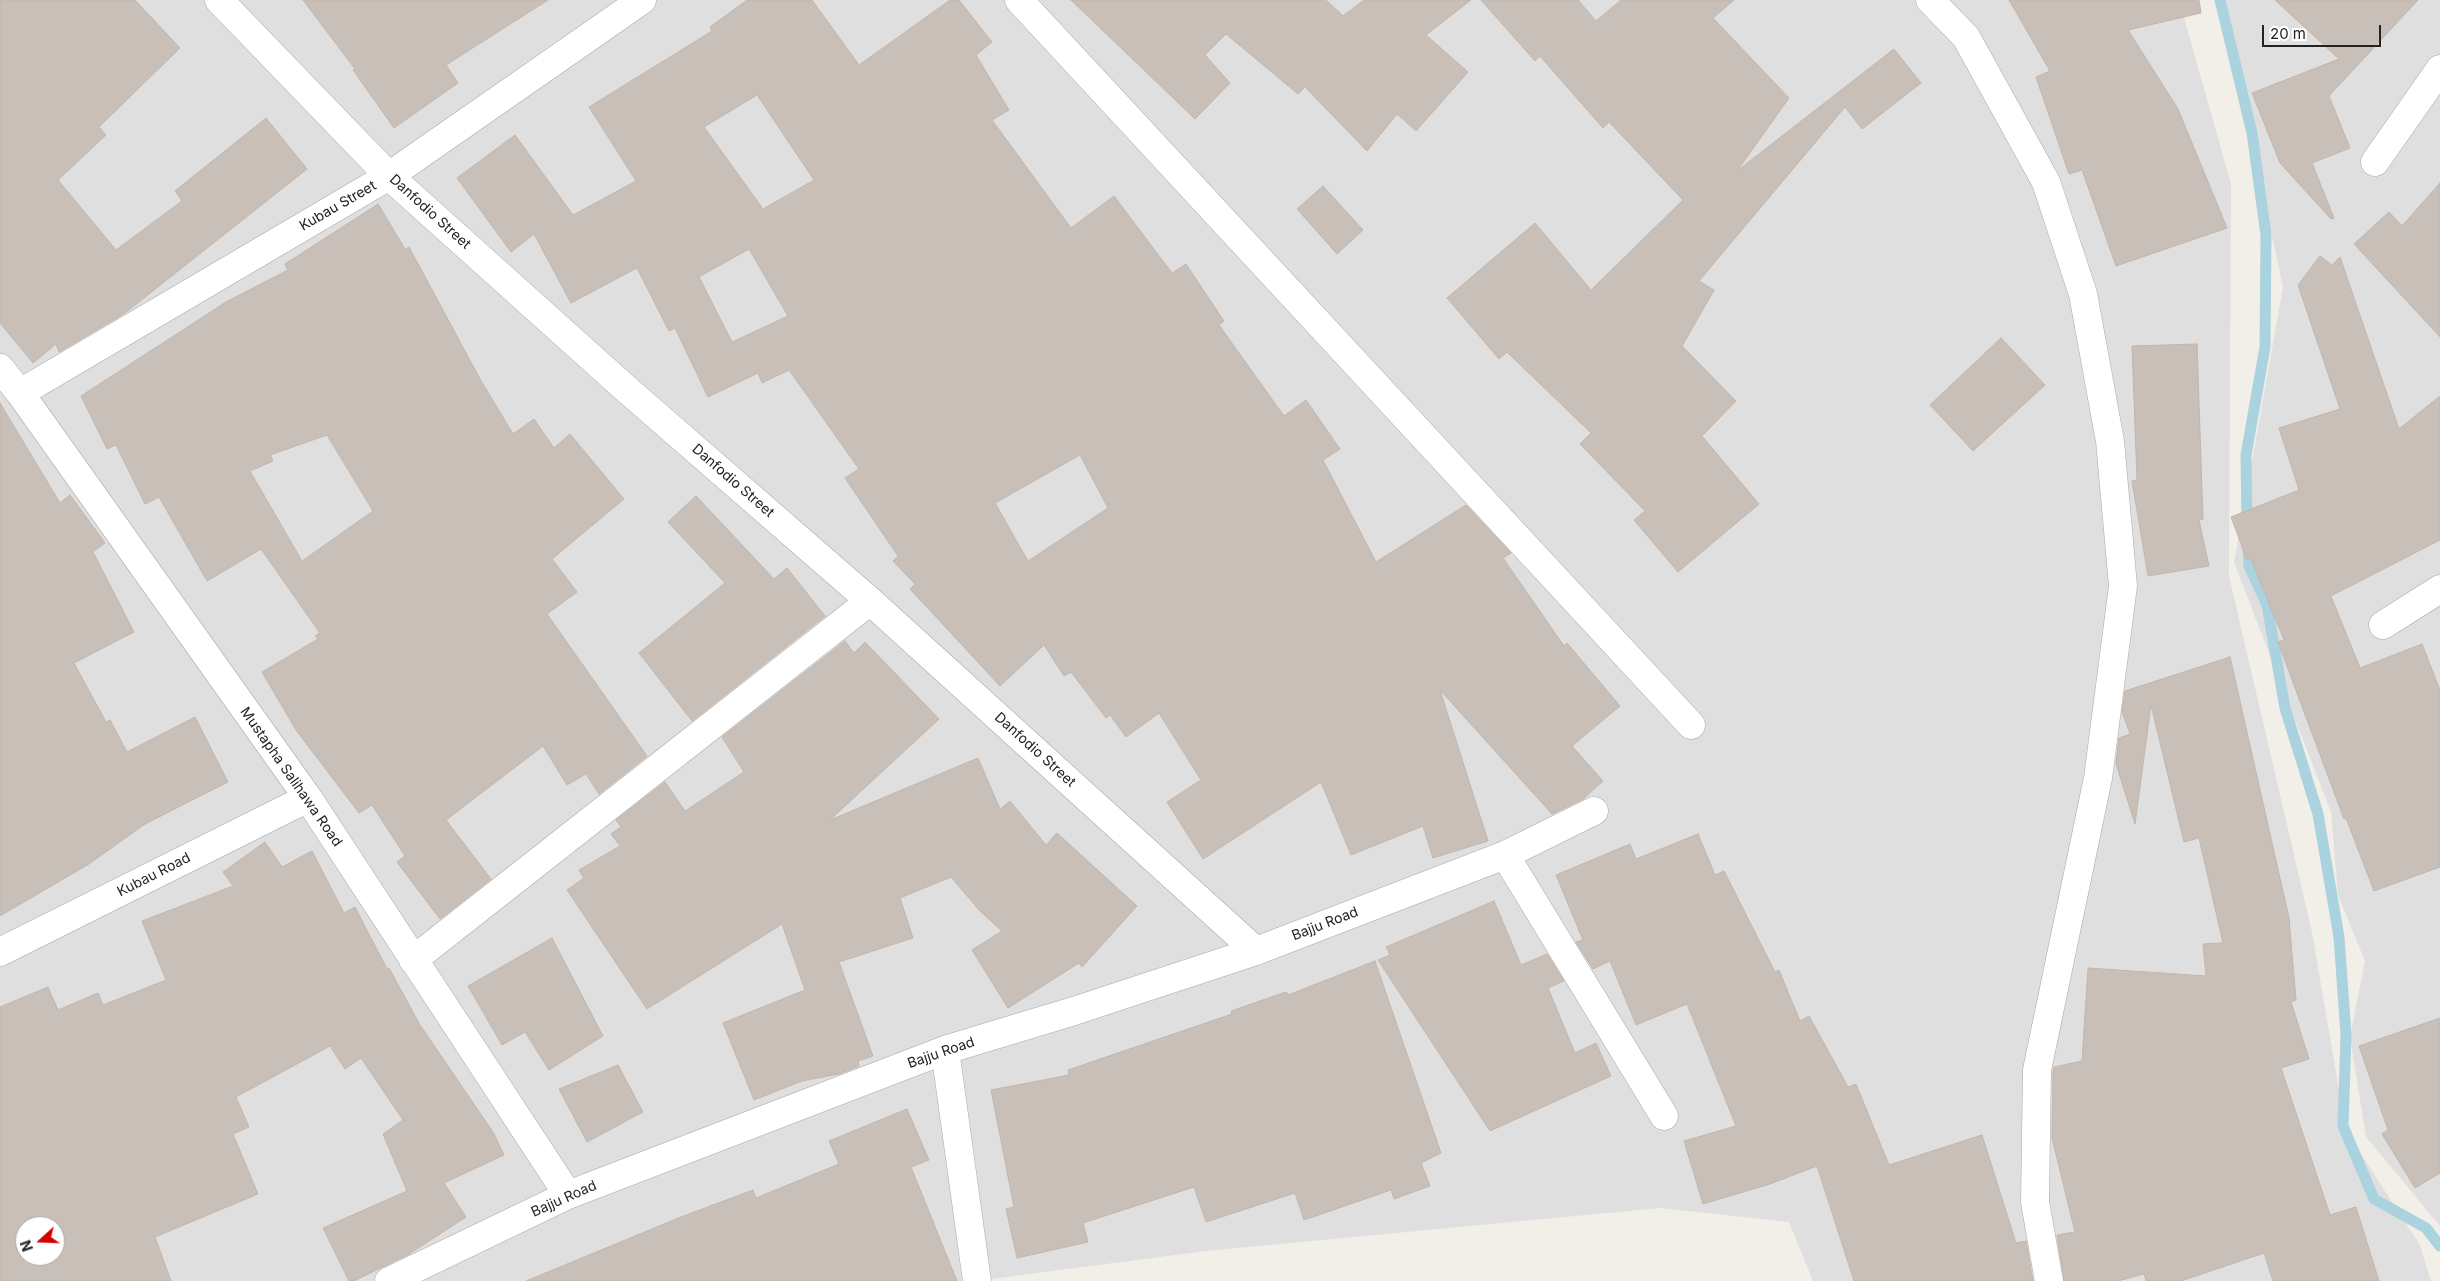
<!DOCTYPE html>
<style>
body{margin:0}
#map{position:relative;width:2440px;height:1281px;overflow:hidden;background:#f2efe9;font-family:Inter,sans-serif}
canvas{display:block}
.north{position:absolute;left:15px;top:1216px;width:50px;height:50px;box-sizing:border-box;background:#fff;border:1px solid #a7a7a7;border-radius:50%;rotate:250deg;font-size:14px;font-weight:700;line-height:20px;text-align:center;color:#222}
.north::after{content:'';display:block;margin:auto;width:18px;height:22px;background:#d40000;clip-path:polygon(50% 0,100% 100%,50% 72%,0 100%)}
.scale{position:absolute;left:2262px;top:25px;width:119px;height:22px;box-sizing:border-box;border:2px solid #222;border-top:0;padding-left:6px;font-size:15px;line-height:18px;white-space:nowrap;color:#222;-webkit-text-stroke:4px #fff;paint-order:stroke}
</style>
<div id="map">
<canvas width="2440" height="1281"></canvas>
<div class="north">N</div>
<div class="scale">20 m</div>
</div>
<script>
const c = document.querySelector('canvas').getContext('2d');
c.lineJoin = 'round';
function paint(path, color) { c.fillStyle = color; c.fill(path, 'evenodd'); }
const shape = rows => new Path2D(rows.map(r => 'M' + r).join(''));
function stroke(path, color, width, dash) { c.strokeStyle = color; c.lineWidth = width; c.lineCap = dash ? 'butt' : 'round'; c.setLineDash(dash || []); c.stroke(path); }
function label(font, color, halo, rows, align = 'center') {
  c.font = font + ' Inter,sans-serif'; c.lineWidth = 4; c.setLineDash([]); c.textBaseline = 'middle'; c.strokeStyle = halo; c.fillStyle = color; for (const [text, x, y, turn = 0] of rows) {
    c.save(); c.translate(x, y); c.rotate((+turn || 0) * Math.PI / 180); c.textAlign = isNaN(turn) ? turn : align; if (halo) c.strokeText(text, 0, 0); c.fillText(text, 0, 0); c.restore();
  }
}
paint(shape([
 [0,0,2179,0,2231,184,2229,576,2312,932,2346,1131,2420,1245,2431,1281,1813,1281,1789,1222,1660,1208,1206,1251,976,1281,0,1281],
 [25,1226,55,1226,55,1256,25,1256],
 [2221,0,2440,0,2440,1226,2366,1137,2350,1037,2365,961,2338,895,2331,812,2234,563,2283,287]
]), '#e0dfdf');
stroke(shape([
 [2220,0,2252,133,2266,235,2265,347,2246,455,2247,525],
 [2248,544,2249,566,2267,605,2285,708,2318,814,2339,937,2346,1035,2343,1126,2374,1199,2426,1228,2440,1246]
]), '#aad3df', 11);
const building = shape([
 [0,0,135,0,180,48,99,127,106,135,58,180,116,250,182,201,175,191,266,118,307,169,125,313,59,352,56,344,33,363,0,323,0,0],
 [303,0,548,0,446,65,458,83,394,128,353,70,355,69,303,0],
 [747,0,812,0,859,65,950,0,959,0,992,42,976,55,1009,110,992,120,1071,228,1114,196,1172,273,1186,264,1224,321,1219,325,1284,416,1306,400,1340,449,1323,460,1376,562,1466,505,1511,553,1503,558,1564,646,1567,643,1620,706,1572,746,1603,781,1583,799,1552,814,1440,690,1488,841,1433,858,1423,826,1351,855,1321,782,1203,859,1167,802,1201,780,1159,713,1126,737,1110,715,1106,718,1071,672,1064,676,1044,645,1000,686,910,589,915,584,893,561,898,556,845,478,859,469,789,370,762,383,758,373,708,397,675,328,669,331,637,268,571,303,534,234,511,252,457,178,515,135,573,215,636,181,589,107,712,31,710,27,747,0],
 [757,95,814,180,763,209,704,127,757,95],
 [749,249,788,316,732,342,699,277,749,249],
 [1080,455,1108,508,1028,561,995,503,1080,455],
 [1071,0,1326,0,1343,16,1364,0,1471,0,1426,35,1468,72,1416,131,1397,114,1367,151,1305,87,1298,94,1226,34,1205,55,1230,83,1195,119,1071,0],
 [1481,0,1578,0,1596,21,1621,0,1734,0,1713,18,1789,98,1737,171,1894,49,1921,83,1862,129,1845,107,1699,281,1714,290,1682,346,1736,401,1702,436,1759,504,1678,572,1634,520,1645,511,1580,444,1591,433,1507,352,1499,359,1447,298,1535,223,1591,290,1683,200,1609,122,1603,128,1540,56,1535,61,1481,0],
 [2009,0,2199,0,2201,13,2128,30,2178,109,2227,228,2116,266,2082,170,2069,174,2036,77,2050,71,2009,0],
 [2275,0,2418,0,2329,96,2350,148,2312,163,2334,218,2331,219,2280,163,2252,93,2339,59,2275,0],
 [2440,183,2440,337,2354,244,2389,212,2402,226,2440,183],
 [1323,186,1363,230,1337,254,1297,209,1323,186],
 [378,204,405,249,409,247,480,379,513,434,534,419,554,448,570,434,624,499,552,559,577,592,547,614,647,756,599,794,586,774,567,785,543,746,446,820,491,879,440,919,397,862,405,856,372,805,359,813,296,730,262,672,318,639,315,636,320,633,261,549,207,581,159,497,145,504,116,445,107,449,81,396,226,302,288,270,285,264,378,204],
 [327,435,373,511,302,561,250,471,273,461,270,455,327,435],
 [2320,256,2332,265,2340,257,2399,429,2440,396,2440,540,2331,596,2360,668,2422,644,2440,690,2440,867,2374,891,2346,818,2344,819,2278,642,2284,640,2251,559,2247,560,2231,517,2299,490,2279,428,2340,409,2298,285,2320,256],
 [2001,338,2045,385,1973,451,1930,405,2001,338],
 [2197,344,2203,519,2199,520,2209,566,2148,576,2132,481,2137,480,2132,346,2197,344],
 [0,403,60,503,70,495,105,543,93,552,134,632,74,663,106,722,110,720,127,752,195,717,228,782,145,824,89,864,0,916,0,403],
 [696,496,774,579,787,568,825,616,692,721,639,653,725,583,668,522,696,496],
 [845,641,854,653,865,642,939,719,830,820,978,758,1000,809,1010,801,1046,845,1057,833,1137,906,1082,967,1079,963,1008,1008,972,950,1002,931,980,911,951,877,900,898,913,938,839,962,873,1056,858,1061,859,1066,839,1074,802,1081,754,1100,723,1023,805,990,782,924,647,1009,567,890,584,878,579,870,620,846,611,834,621,827,616,820,665,782,685,811,744,772,722,737,845,641],
 [2230,657,2289,918,2296,1000,2291,1002,2309,1059,2281,1068,2330,1215,2356,1207,2379,1281,2273,1281,2264,1253,2181,1281,2146,1281,2144,1274,2118,1281,2064,1281,2057,1235,2075,1232,2052,1138,2053,1072,2054,1067,2082,1061,2088,968,2206,976,2203,944,2223,943,2199,838,2184,842,2151,705,2135,824,2116,764,2119,738,2130,734,2122,712,2125,691,2230,657],
 [1698,834,1715,875,1724,871,1775,972,1779,970,1800,1021,1809,1016,1848,1087,1856,1084,1889,1165,1982,1135,2016,1243,2026,1241,2033,1281,1854,1281,1817,1166,1770,1184,1703,1204,1684,1141,1736,1126,1687,1004,1636,1025,1610,961,1593,969,1576,942,1583,940,1556,875,1630,844,1636,859,1698,834],
 [265,842,282,867,312,851,344,913,355,907,387,969,389,968,420,1025,493,1132,504,1155,444,1183,466,1217,409,1254,354,1281,349,1281,323,1228,407,1191,383,1134,403,1120,361,1058,345,1069,330,1046,236,1097,249,1127,233,1134,258,1194,155,1237,171,1281,0,1281,0,1007,48,987,58,1010,98,993,103,1005,166,980,142,921,233,886,223,872,265,842],
 [25,1226,55,1226,55,1256,25,1256,25,1226],
 [1494,901,1521,965,1547,954,1564,981,1548,988,1575,1053,1596,1043,1611,1076,1490,1131,1378,960,1390,955,1386,947,1494,901],
 [552,938,603,1036,549,1070,525,1032,502,1045,468,986,552,938],
 [1375,961,1441,1153,1421,1163,1430,1186,1394,1199,1391,1190,1304,1220,1295,1193,1206,1222,1194,1187,1083,1223,1088,1242,1017,1258,1006,1209,1014,1207,991,1090,1069,1075,1068,1070,1232,1014,1231,1011,1286,992,1288,995,1375,961],
 [2440,1018,2440,1173,2415,1188,2382,1134,2388,1130,2359,1046,2440,1018],
 [618,1065,643,1112,587,1142,559,1089,618,1065],
 [907,1109,929,1160,911,1167,957,1281,526,1281,681,1217,753,1190,756,1198,839,1164,829,1141,907,1109]
]);
paint(building, '#c7bfb8');
stroke(building, '#c4b6ab', 1);
const street = shape([
 [219,0,389,176,624,387,870,601,1256,951],
 [1019,0,1691,725],
 [1930,0,1966,37,2046,182,2083,294,2110,441,2123,586,2098,778,2037,1070,2035,1202,2049,1281],
 [2375,162,2440,69],
 [0,368,20,393,308,798,568,1195],
 [20,393,389,176,642,0],
 [2383,625,2440,589],
 [1505,855,1664,1116],
 [0,952,308,798],
 [413,960,870,601],
 [945,1050,977,1281],
 [389,1281,568,1195,945,1050,1074,1011,1256,951,1505,855,1594,811]
]);
stroke(street, '#a9a9a9', 29);
stroke(street, '#fff', 28);
label('14px', '#222', '#fff', [
 ["Kubau Street",338,206,-30],
 ["Danfodio Street",430,212,42],
 ["Danfodio Street",733,481,41],
 ["Danfodio Street",1035,750,42],
 ["Mustapha Salihawa Road",291,777,55],
 ["Kubau Road",154,875,-27],
 ["Bajju Road",1325,924,-21],
 ["Bajju Road",941,1053,-19],
 ["Bajju Road",564,1199,-24]
]);
</script>
